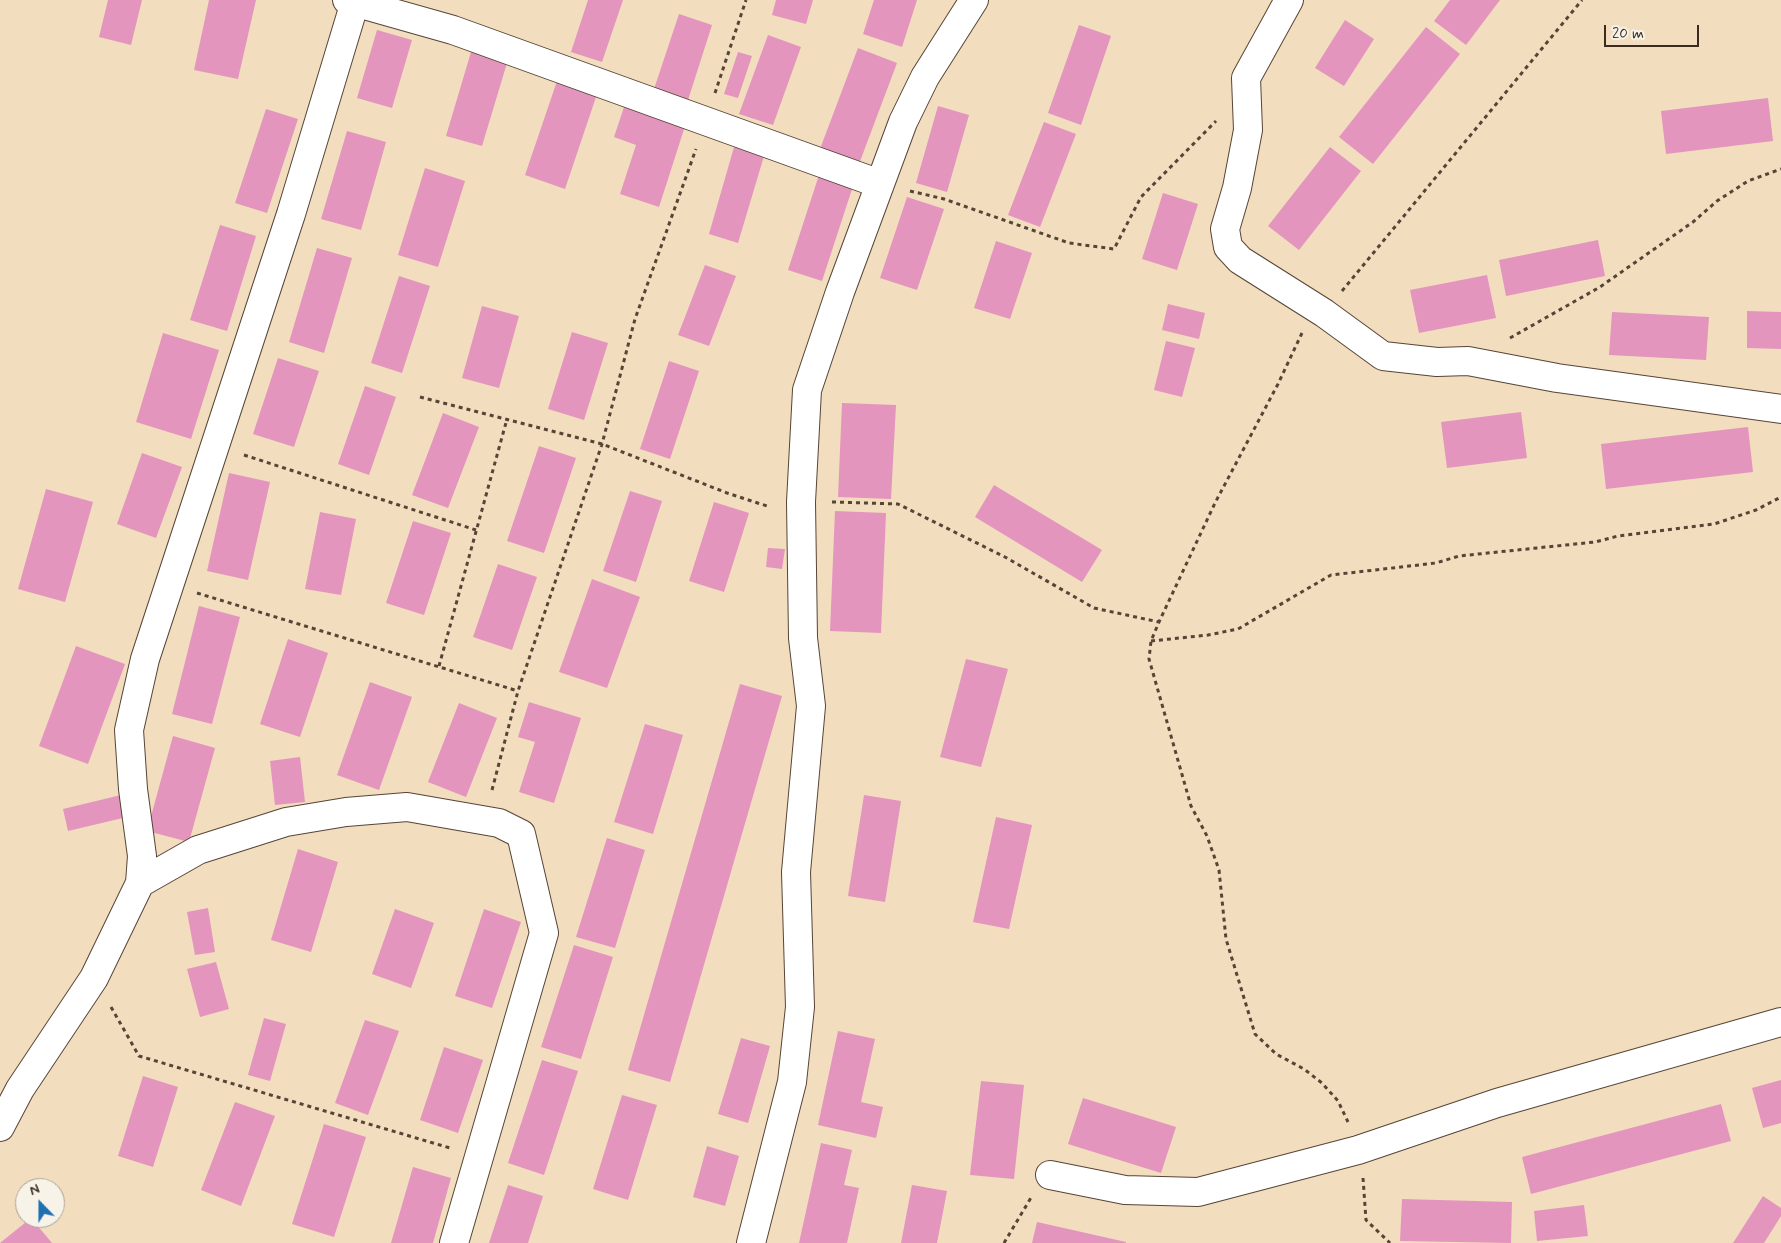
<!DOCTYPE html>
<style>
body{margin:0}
#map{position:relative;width:1781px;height:1243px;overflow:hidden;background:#f2ddbf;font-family:Mynerve,sans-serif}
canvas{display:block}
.north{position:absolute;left:15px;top:1178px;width:50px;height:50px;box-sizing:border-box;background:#f7f3e8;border:1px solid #aca397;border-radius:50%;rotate:338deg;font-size:14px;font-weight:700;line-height:20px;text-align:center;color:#3b2a1e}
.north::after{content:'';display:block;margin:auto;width:18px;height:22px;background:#1f6fb2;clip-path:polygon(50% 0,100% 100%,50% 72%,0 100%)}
.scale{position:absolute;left:1604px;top:25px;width:95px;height:22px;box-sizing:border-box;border:2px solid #3b2a1e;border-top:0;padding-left:6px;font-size:15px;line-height:18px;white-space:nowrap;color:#3b2a1e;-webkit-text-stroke:4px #f7f3e8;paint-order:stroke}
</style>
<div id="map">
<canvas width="1781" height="1243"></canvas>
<div class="north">N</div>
<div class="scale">20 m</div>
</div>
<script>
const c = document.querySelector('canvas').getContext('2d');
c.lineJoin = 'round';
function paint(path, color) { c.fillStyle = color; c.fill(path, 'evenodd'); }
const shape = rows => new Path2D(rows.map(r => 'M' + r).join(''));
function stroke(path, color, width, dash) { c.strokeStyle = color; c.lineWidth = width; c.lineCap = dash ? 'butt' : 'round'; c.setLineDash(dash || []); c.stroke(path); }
paint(shape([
 [108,0,142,0,131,45,99,37],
 [209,0,256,0,238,79,194,70],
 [588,0,623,0,602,62,571,52],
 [776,0,813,0,806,24,772,15],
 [874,0,917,0,902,47,863,34],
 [1450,0,1500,0,1466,45,1434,21],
 [679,14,712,25,688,100,654,89],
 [1345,20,1374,39,1344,86,1315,68],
 [1079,25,1111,36,1081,125,1048,113],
 [1426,27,1460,54,1373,164,1339,137],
 [377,30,412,40,392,108,357,98],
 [768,35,801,47,773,125,739,114],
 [858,48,897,63,859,164,820,149],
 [471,52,507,63,482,146,446,136],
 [738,52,752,56,738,98,724,94],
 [557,81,597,94,565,189,525,175],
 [1768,98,1773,141,1666,154,1661,111],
 [625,104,686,123,659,207,620,194,636,145,614,137],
 [938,106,969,115,947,192,916,183],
 [266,109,298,119,267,213,235,203],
 [1044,122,1076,134,1040,227,1008,215],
 [347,131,386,142,361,230,321,219],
 [734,147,764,156,738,243,709,234],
 [1330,147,1361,171,1299,250,1268,226],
 [425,168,465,181,438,267,398,255],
 [819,175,853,186,822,281,788,270],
 [1163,193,1198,204,1177,270,1142,259],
 [907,197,944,209,917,290,880,278],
 [220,225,256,236,227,331,190,320],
 [1598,240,1605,276,1506,296,1499,260],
 [996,241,1032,253,1010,319,974,308],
 [317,248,352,258,324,353,289,342],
 [705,265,736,276,709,346,678,335],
 [1487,275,1496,318,1419,333,1410,290],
 [399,276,430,286,402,373,371,363],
 [1168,304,1205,313,1199,339,1162,330],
 [482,306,519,316,499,388,462,378],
 [1747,311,1781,312,1781,349,1747,348],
 [1612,312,1709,317,1706,360,1609,355],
 [572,332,608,343,584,420,548,409],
 [163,333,219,350,191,439,136,422],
 [1166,341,1195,348,1182,397,1154,390],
 [278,358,319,371,294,447,253,434],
 [669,361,699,371,670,459,640,449],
 [365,386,396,397,369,475,338,464],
 [842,403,896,405,891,499,838,497],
 [1521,412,1527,458,1447,468,1441,422],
 [443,413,479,427,448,508,412,495],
 [1748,427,1753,472,1606,489,1601,444],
 [539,446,576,458,544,553,507,541],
 [142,453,182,467,156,538,117,524],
 [229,473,270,482,248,580,207,571],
 [994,485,1102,550,1082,582,975,517],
 [46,489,93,502,65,602,18,589],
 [630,491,662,501,636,582,603,571],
 [714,502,749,513,724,592,689,581],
 [835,511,886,513,881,633,830,631],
 [320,512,356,519,341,595,305,589],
 [413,521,451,533,424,615,386,603],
 [768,548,785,549,782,569,766,567],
 [498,564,537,577,512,650,473,637],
 [592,579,640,597,607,688,559,672],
 [199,606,240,617,212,724,172,714],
 [288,639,328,653,300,737,260,724],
 [76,646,125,664,88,764,39,746],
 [966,659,1008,669,981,767,940,757],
 [370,682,412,697,379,790,337,775],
 [740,684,782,696,670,1082,628,1070],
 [529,702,581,718,554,803,519,792,535,742,518,737],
 [459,703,497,718,466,797,428,782],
 [645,724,683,735,653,834,614,822],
 [173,736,215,748,189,842,147,831],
 [300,757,305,802,275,805,270,761],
 [121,795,127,817,68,831,63,809],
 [864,795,901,801,885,902,848,896],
 [996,817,1032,825,1009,929,973,922],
 [607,838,645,850,615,948,576,937],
 [298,849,338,862,311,952,271,940],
 [208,908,215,952,195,955,187,912],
 [395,909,434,923,411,988,372,974],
 [484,909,521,922,492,1008,455,996],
 [574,945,613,957,581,1059,541,1047],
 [216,962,229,1009,200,1017,187,969],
 [264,1018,286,1024,270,1081,248,1075],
 [365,1020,399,1031,368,1115,335,1103],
 [838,1031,875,1039,861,1102,883,1107,876,1138,818,1125],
 [741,1038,770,1046,748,1123,718,1114],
 [444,1047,483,1060,458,1133,420,1120],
 [542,1060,578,1071,544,1175,508,1163],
 [143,1076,178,1087,153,1167,118,1156],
 [1781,1080,1781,1123,1763,1128,1752,1088],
 [981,1081,1024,1085,1014,1179,970,1175],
 [622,1095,657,1105,628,1200,593,1189],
 [1083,1098,1176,1127,1161,1173,1068,1144],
 [235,1102,275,1116,241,1206,201,1190],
 [1721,1104,1731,1141,1531,1194,1522,1157],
 [324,1124,366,1137,334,1237,292,1224],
 [821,1143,852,1150,844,1185,859,1188,847,1243,799,1243],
 [707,1146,739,1156,725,1206,693,1197],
 [413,1167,451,1178,433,1243,391,1243],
 [508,1185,543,1196,528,1243,489,1243],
 [912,1185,947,1191,937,1243,901,1243],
 [1763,1196,1781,1208,1781,1216,1764,1243,1733,1243],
 [1402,1199,1512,1202,1511,1243,1400,1241],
 [1584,1205,1588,1236,1537,1241,1534,1211],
 [31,1218,52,1243,0,1243],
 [1037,1222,1126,1242,1126,1243,1032,1243]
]), '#e395bd');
const minor = shape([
 [347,0,453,30,880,184],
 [1289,0,1246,78,1248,130,1237,188,1225,229,1228,247,1240,260,1324,313,1383,356,1437,362,1468,361,1557,378,1781,409],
 [140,883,198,850,286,822,346,812,407,807,499,823,521,834,544,933,454,1243],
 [0,1127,20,1089,94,978,140,883,142,856,133,789,129,730,145,659,291,214,355,2],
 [1050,1175,1125,1190,1198,1192,1358,1150,1497,1103,1781,1022],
 [751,1243,792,1082,800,1007,796,872,811,706,803,638,801,502,807,390,840,292,903,122,925,77,974,0]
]);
stroke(minor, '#564536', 30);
stroke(shape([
 [715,93,746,0],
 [910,191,944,199,1069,243,1114,249,1141,197,1216,121],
 [1342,291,1582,0],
 [1302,333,1278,384,1215,503,1159,622,1151,641,1149,659,1191,806,1207,836,1219,870,1226,939,1255,1034,1276,1054,1304,1069,1322,1083,1338,1101,1348,1122],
 [1510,338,1600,287,1693,222,1717,201,1748,181,1781,169],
 [420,397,602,444,727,493,770,507],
 [244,455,476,530],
 [832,502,898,504,1005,557,1094,608,1159,622],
 [197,593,518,691],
 [1151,641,1208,635,1238,629,1331,575,1436,563,1459,556,1595,542,1618,536,1714,524,1756,510,1781,497],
 [439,666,507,419],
 [492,790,518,691,602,444,635,319,696,149],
 [111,1007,139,1056,450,1148],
 [1363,1178,1366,1220,1390,1243],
 [1004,1243,1032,1196]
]), '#564536', 3, [4, 4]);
stroke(minor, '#fff', 28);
</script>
